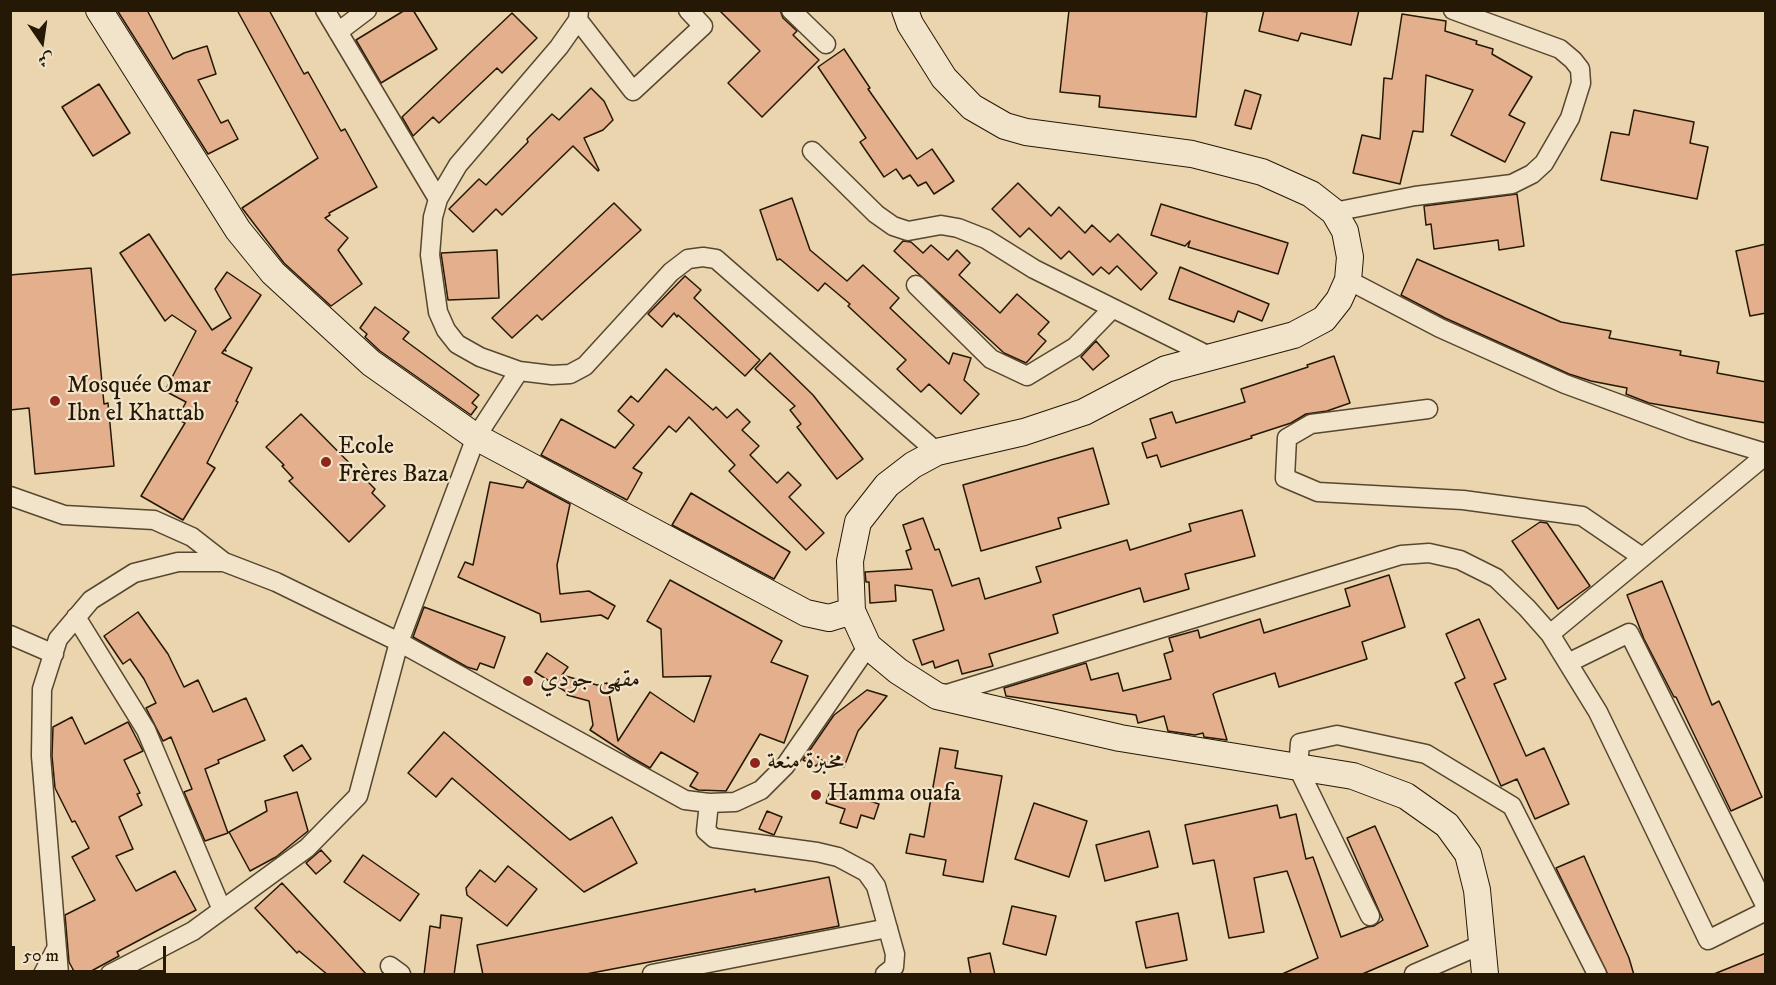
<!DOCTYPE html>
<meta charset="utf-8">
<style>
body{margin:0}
#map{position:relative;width:1776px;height:985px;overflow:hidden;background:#ead5ae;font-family:"IM FELL DW Pica",Amiri,serif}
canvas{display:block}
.frame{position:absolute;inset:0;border:12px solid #251804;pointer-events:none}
.north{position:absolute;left:12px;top:12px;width:60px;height:60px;-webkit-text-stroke:4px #f1e4ca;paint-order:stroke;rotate:167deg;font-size:16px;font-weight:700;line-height:24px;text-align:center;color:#251804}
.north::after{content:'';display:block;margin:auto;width:21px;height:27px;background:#251804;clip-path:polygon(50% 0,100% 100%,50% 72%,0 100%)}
.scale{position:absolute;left:12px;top:946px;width:154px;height:27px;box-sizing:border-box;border:3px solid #251804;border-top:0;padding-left:8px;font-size:18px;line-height:21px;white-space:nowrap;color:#251804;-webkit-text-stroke:4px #f1e4ca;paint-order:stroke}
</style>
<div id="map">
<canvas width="1776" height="985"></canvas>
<div class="frame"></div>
<div class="north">ش</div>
<div class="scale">50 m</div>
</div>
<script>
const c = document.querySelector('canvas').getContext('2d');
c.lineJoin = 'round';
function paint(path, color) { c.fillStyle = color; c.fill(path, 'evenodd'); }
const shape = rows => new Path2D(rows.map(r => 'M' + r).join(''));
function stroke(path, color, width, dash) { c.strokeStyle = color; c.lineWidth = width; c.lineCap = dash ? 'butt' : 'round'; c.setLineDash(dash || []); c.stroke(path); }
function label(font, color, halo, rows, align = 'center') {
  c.font = font + ' "IM FELL DW Pica",Amiri,serif'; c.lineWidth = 4.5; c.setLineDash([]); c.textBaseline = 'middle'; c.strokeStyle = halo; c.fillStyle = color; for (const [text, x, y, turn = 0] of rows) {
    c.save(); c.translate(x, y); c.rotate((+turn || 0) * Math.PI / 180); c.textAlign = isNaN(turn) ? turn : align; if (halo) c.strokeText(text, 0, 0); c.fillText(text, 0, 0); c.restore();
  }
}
const building = shape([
 [117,10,147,10,173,59,184,53,207,46,216,74,198,80,221,123,228,120,238,139,208,154,117,10],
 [237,10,269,10,304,74,308,72,341,131,345,129,377,187,329,213,330,215,325,218,348,238,338,250,362,284,331,306,284,263,242,208,318,158,237,10],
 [405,10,413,10,437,49,381,83,356,40,405,10],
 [719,10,780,10,783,18,797,31,793,35,819,60,762,117,728,83,760,51,719,10],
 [1069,10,1190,10,1207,12,1196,117,1099,107,1100,96,1060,92,1069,10],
 [1264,10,1359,10,1351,45,1301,33,1298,41,1259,31,1264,10],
 [512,13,537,38,502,73,497,68,439,123,433,117,413,136,402,117,512,13],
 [1402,14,1446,21,1445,31,1477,41,1476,44,1493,49,1492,54,1532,77,1509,115,1525,123,1505,162,1451,135,1473,90,1426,75,1423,132,1413,131,1400,184,1353,173,1362,135,1380,139,1384,78,1392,79,1402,14],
 [844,49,870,88,868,89,917,159,932,149,954,181,934,194,926,182,918,186,910,175,903,179,896,169,884,177,860,142,866,138,818,67,844,49],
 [99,84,130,133,93,156,62,107,99,84],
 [591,88,604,101,613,120,603,130,584,138,599,170,598,171,573,146,502,215,496,209,473,232,449,209,479,179,486,185,528,142,527,139,552,114,559,120,591,88],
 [1245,90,1261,95,1251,129,1235,125,1245,90],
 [1634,110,1694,122,1690,143,1708,147,1697,199,1601,180,1611,132,1629,135,1634,110],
 [1018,183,1051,216,1059,207,1085,233,1092,225,1110,242,1118,234,1157,273,1141,290,1117,266,1109,274,1101,267,1093,275,1069,251,1061,259,1029,228,1020,237,992,209,1018,183],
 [1517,194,1524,246,1499,250,1498,240,1434,249,1431,224,1426,225,1424,206,1517,194],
 [792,198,810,250,847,281,863,265,899,298,890,308,949,364,953,353,971,358,964,380,979,394,961,414,929,384,921,392,897,369,906,360,848,306,850,304,825,283,818,291,780,259,777,260,760,210,792,198],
 [614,203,641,230,542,320,537,315,512,338,492,318,614,203],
 [1161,204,1288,243,1278,274,1188,247,1190,241,1185,246,1151,235,1161,204],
 [149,234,212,330,231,318,215,289,227,272,261,295,225,349,226,351,224,350,222,353,252,368,236,401,238,402,207,463,215,468,183,520,141,496,185,423,177,419,186,402,165,391,196,331,172,315,165,321,120,253,149,234],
 [903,241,911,242,923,253,931,245,948,260,957,250,970,263,959,275,1000,313,1017,294,1049,322,1038,334,1046,341,1026,363,1004,353,894,251,903,241],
 [1766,244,1766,313,1750,316,1736,251,1766,244],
 [497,250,499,298,448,300,441,253,497,250],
 [1417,259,1561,322,1611,331,1609,338,1681,351,1680,355,1719,362,1717,373,1766,382,1766,423,1649,403,1626,394,1627,388,1591,381,1569,374,1445,318,1401,295,1417,259],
 [1180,267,1269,304,1262,321,1238,311,1234,322,1169,299,1180,267],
 [91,268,104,404,108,403,114,466,35,474,29,408,10,410,10,275,91,268],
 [685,276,701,290,694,298,760,360,745,376,678,315,677,317,674,313,662,327,648,314,685,276],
 [375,307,409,332,403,339,479,395,472,403,477,407,471,415,380,351,365,337,367,334,360,328,375,307],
 [1096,341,1109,356,1093,370,1081,357,1096,341],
 [770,353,813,395,863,459,837,479,797,427,801,424,790,410,795,406,755,369,770,353],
 [1334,356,1350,403,1327,411,1306,414,1291,423,1251,436,1252,438,1161,467,1157,455,1147,458,1142,443,1156,438,1150,419,1172,412,1176,423,1245,402,1241,389,1308,367,1307,365,1334,356],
 [666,369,713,410,716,407,727,418,737,409,750,422,742,430,759,446,750,455,777,483,788,472,801,485,789,497,824,533,806,550,729,471,735,465,689,417,676,432,669,426,633,468,642,473,627,500,541,455,561,419,615,448,634,425,618,411,631,396,638,402,666,369],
 [301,414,375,489,372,493,385,506,349,542,289,481,293,478,282,466,284,465,266,447,301,414],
 [1093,448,1109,504,1058,518,1061,528,981,551,963,485,1093,448],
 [527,481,570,504,557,565,560,594,589,591,615,606,608,619,601,615,541,622,540,614,458,577,465,562,473,565,490,482,523,488,527,481],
 [691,493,790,552,774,579,672,525,691,493],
 [1242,510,1255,556,1185,574,1189,589,1144,602,1140,588,1053,615,1058,633,989,654,993,666,962,674,958,660,935,668,933,661,922,665,913,640,944,630,932,590,895,585,896,601,870,603,869,582,866,582,865,572,912,569,906,551,911,549,903,525,923,518,935,550,939,549,952,586,979,578,985,599,1041,582,1036,567,1127,540,1130,550,1191,531,1189,524,1242,510],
 [1540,522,1547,523,1590,586,1558,609,1512,541,1540,522],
 [1389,575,1405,627,1362,642,1367,659,1279,687,1275,673,1216,692,1213,694,1227,740,1204,737,1203,733,1195,735,1168,731,1164,716,1138,723,1136,715,1006,696,1004,688,1086,663,1091,680,1118,673,1123,691,1171,679,1164,654,1173,651,1169,638,1198,630,1200,638,1260,619,1264,633,1350,606,1345,589,1389,575],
 [670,580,782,641,771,662,808,676,784,743,760,734,726,791,698,790,690,786,698,773,661,752,650,768,631,757,590,730,593,725,589,701,567,695,568,693,535,672,547,653,568,667,562,675,597,685,607,683,618,741,650,692,694,722,711,676,663,677,661,629,647,621,670,580],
 [1662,581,1712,705,1719,701,1762,797,1731,811,1676,697,1674,697,1644,639,1627,595,1662,581],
 [424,607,505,637,494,668,480,663,477,670,467,667,413,637,424,607],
 [138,612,168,654,184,687,198,680,213,712,246,698,265,740,218,760,219,763,205,769,228,833,205,841,184,792,192,789,171,737,163,741,146,708,156,703,144,679,130,659,123,664,104,636,138,612],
 [1479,619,1506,679,1494,684,1526,756,1544,748,1569,804,1535,819,1517,779,1501,786,1455,683,1465,678,1446,634,1479,619],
 [867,690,887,696,858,731,844,767,821,760,816,766,803,760,834,715,867,690],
 [72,717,85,744,128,722,143,751,124,760,140,793,137,794,142,805,119,817,133,849,116,856,136,891,175,871,196,910,117,952,119,956,84,975,76,975,69,962,65,915,95,900,72,857,89,848,75,821,72,822,55,788,52,756,53,727,72,717],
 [444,732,570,840,612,817,637,863,584,892,452,778,436,797,408,773,444,732],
 [302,745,311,759,293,771,284,756,302,745],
 [940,748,958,751,955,768,1002,776,983,882,943,875,946,860,906,853,910,834,924,837,940,748],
 [831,789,879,804,874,819,861,815,857,828,840,823,845,809,826,803,831,789],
 [297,792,308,831,276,857,250,871,229,832,267,811,265,801,297,792],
 [1034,803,1087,821,1069,877,1015,859,1034,803],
 [1277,805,1280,818,1296,814,1306,859,1313,857,1341,937,1367,927,1374,926,1383,920,1347,838,1375,826,1428,946,1360,975,1280,975,1318,958,1287,871,1254,878,1264,932,1229,938,1214,860,1193,864,1185,825,1277,805],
 [767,811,782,817,774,835,759,829,767,811],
 [1149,831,1158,867,1105,881,1096,845,1149,831],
 [321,850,331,861,316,874,306,863,321,850],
 [363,855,419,894,400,921,344,882,363,855],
 [1584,856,1629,958,1634,975,1608,975,1556,868,1584,856],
 [508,866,537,889,507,926,467,895,466,888,480,870,495,882,508,866],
 [829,877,839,926,581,975,483,975,477,945,755,889,755,892,829,877],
 [282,883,335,940,367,975,328,975,299,951,297,953,255,908,282,883],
 [1012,906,1056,916,1046,955,1003,944,1012,906],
 [1178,913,1187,960,1146,968,1136,922,1178,913],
 [441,915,462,918,454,975,424,975,430,926,440,928,441,915],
 [990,953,995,975,971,975,968,958,990,953],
 [1766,953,1766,975,1714,975,1714,974,1766,953]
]);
paint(building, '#e3af8c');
stroke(building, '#251804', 1.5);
const street = shape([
 [325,10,438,199],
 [579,10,578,20,559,47,458,165,438,199,433,217,430,255,438,312,446,330,457,344,480,357,519,371,552,375,570,374,585,366,671,272,688,259,703,257,716,259,937,452],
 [791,10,826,44],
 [578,20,633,91,703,26,688,10],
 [338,32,367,10],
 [812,151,876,214,893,226,908,231,941,225,958,228,986,239,1034,269,1209,356],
 [1334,212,1415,196,1512,184,1532,174,1544,163,1570,118,1581,83,1580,69,1573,60,1560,49,1453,10],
 [1348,280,1440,328,1565,384,1693,431,1766,453],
 [916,285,991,359,1027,376,1075,347,1112,309],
 [1428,409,1311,424,1287,438,1285,478,1318,492,1463,500,1582,516,1642,557],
 [10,496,64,515,154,520,192,537,224,562],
 [76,617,146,730,222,910],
 [1550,634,1766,455],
 [10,635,54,654],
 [1568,663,1629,633,1766,907],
 [940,696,1401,555,1429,553,1460,560,1496,578,1527,608,1550,634,1598,712,1708,940,1766,911],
 [709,803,706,831,714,838,817,852,838,857,866,872,876,886,895,954,894,967,885,974],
 [1370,916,1298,768,1300,743,1337,735,1426,754,1512,806,1597,974],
 [390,966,401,974],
 [43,974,56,949],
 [59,974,41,756,42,689,58,639,91,600,134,573,178,562,224,562,276,582,399,642,685,800,709,803,735,802,761,790,785,766,868,646],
 [110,974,193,931,307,848,358,796,399,642,476,437,519,371],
 [652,974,888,928],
 [1414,974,1483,944]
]);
const secondary = shape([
 [99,10,238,230,273,273,371,363,476,437,806,613,829,618,852,611],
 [905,10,910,24,944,78,972,107,1005,126,1026,132,1192,154,1262,172,1311,194,1334,212,1345,231,1350,257,1348,280,1339,300,1324,319,1294,335,1166,369,1084,412,1024,432,937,452,913,465,887,485,858,522,850,561,852,611,868,646,898,671,937,696,1120,738,1353,776,1406,796,1447,825,1468,854,1477,890,1485,974]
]);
stroke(street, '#56472e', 21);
stroke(secondary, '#251804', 28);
stroke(street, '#f1e4ca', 18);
stroke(secondary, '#f1e4ca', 26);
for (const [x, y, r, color] of [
 [55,401,6,"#8f2418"],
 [326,462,6,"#8f2418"],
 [528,681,6,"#8f2418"],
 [755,763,6,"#8f2418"],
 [816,795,6,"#8f2418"]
]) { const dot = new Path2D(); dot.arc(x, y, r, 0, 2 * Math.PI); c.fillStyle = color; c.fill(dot); stroke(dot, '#f1e4ca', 2); }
label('24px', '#251804', '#f1e4ca', [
 ["Mosquée Omar",67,387],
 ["Ibn el Khattab",67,415],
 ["Ecole",338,448],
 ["Frères Baza",338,476],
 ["مقهى جودي",540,681],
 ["مخبزة منعة",767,763],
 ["Hamma ouafa",828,795]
], 'left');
</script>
